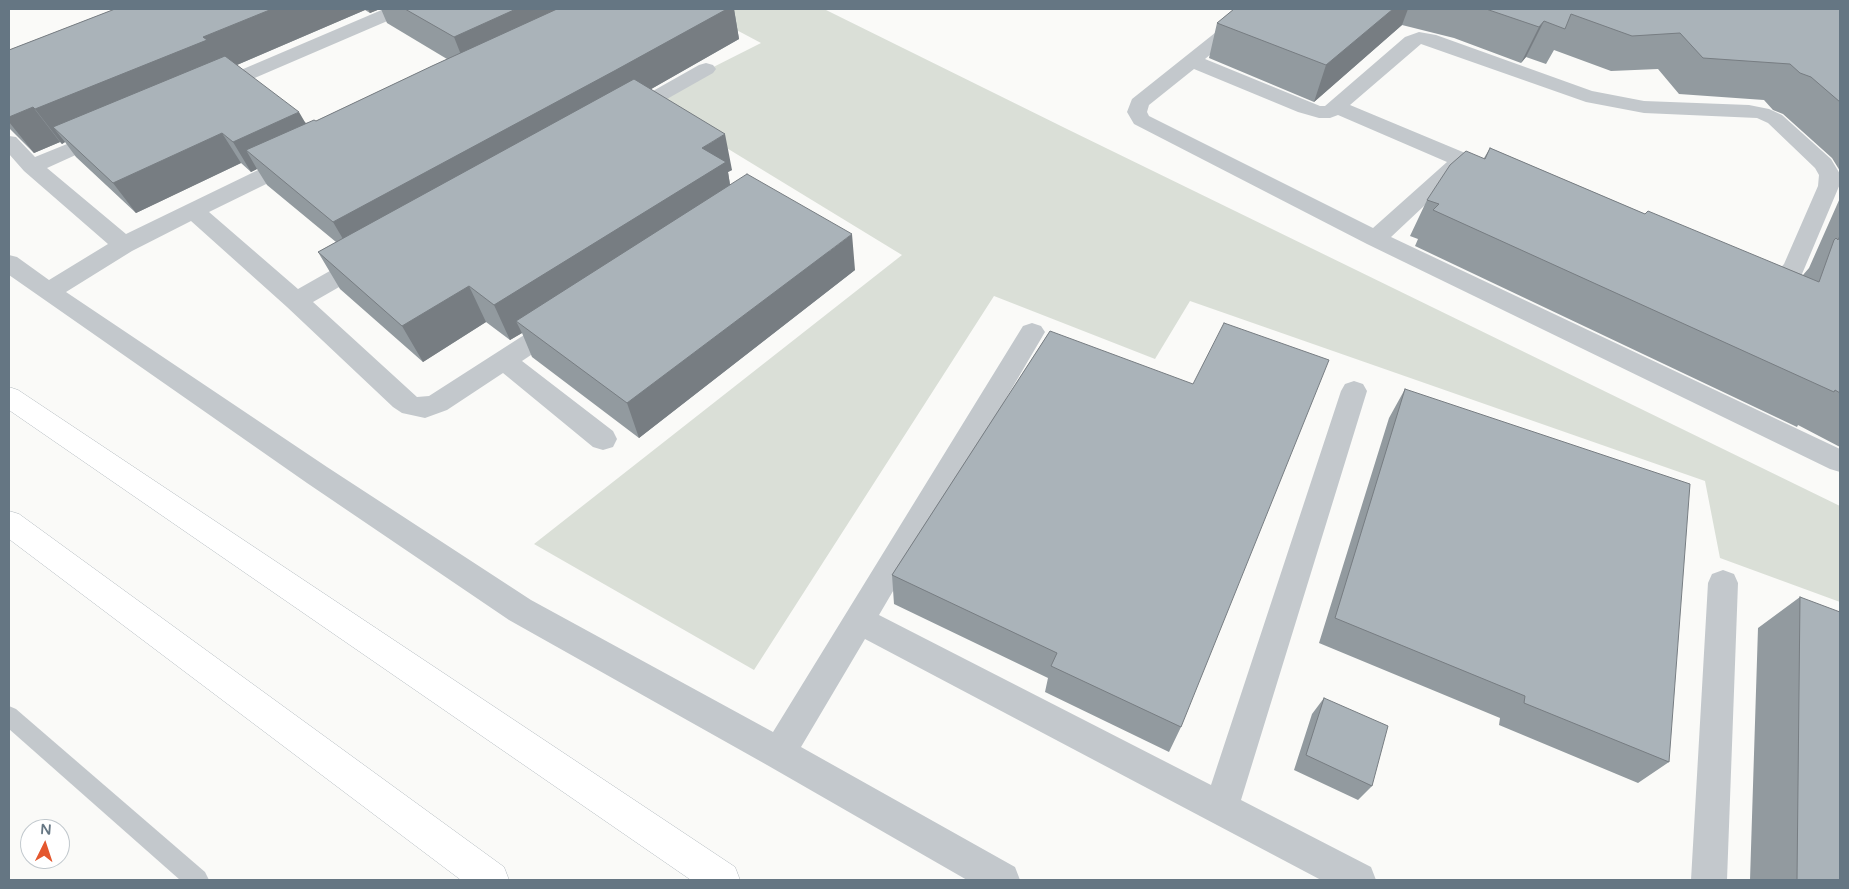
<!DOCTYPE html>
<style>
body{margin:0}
#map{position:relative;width:1849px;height:889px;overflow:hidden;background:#fafaf8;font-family:"Varela Round",sans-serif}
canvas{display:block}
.frame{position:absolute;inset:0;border:10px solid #657683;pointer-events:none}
.north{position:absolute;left:20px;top:819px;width:50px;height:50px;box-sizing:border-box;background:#fff;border:1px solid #c1c8cd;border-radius:50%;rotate:4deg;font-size:14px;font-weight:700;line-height:20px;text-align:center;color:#657683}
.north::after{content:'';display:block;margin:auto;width:18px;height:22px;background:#e4572e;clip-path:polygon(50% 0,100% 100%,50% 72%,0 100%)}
</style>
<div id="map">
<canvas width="1849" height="889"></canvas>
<div class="frame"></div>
<div class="north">N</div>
</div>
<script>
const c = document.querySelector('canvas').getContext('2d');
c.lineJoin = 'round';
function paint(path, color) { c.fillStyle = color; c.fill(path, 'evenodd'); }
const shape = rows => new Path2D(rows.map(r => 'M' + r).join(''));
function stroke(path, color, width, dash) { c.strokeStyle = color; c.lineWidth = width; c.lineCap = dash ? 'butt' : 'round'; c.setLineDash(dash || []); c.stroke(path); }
paint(shape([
 [697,9,824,9,1069,130,1840,506,1840,602,1720,558,1705,481,1190,301,1155,359,994,296,754,670,534,544,902,255,648,100,761,43]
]), '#dadfd7');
const secondary = shape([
 [9,387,18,390,735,867,740,880,691,880,9,410,9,387],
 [9,511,19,514,504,867,509,880,461,880,9,539,9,511]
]);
stroke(secondary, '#b3babf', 1);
paint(shape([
 [9,706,16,709,205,872,209,880,180,880,9,729,9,706]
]), '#c3c8cc');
paint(shape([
 [384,9,408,9,406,13,222,92,215,94,208,92,205,88,208,84,384,9],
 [1245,9,1265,9,1205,59,1320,106,1325,106,1405,37,1419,32,1436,35,1592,91,1644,101,1749,105,1769,109,1782,115,1831,159,1840,174,1840,184,1802,274,1794,283,1773,288,1751,283,1747,277,1751,271,1759,269,1773,272,1778,271,1784,264,1818,186,1819,175,1815,168,1768,123,1757,118,1644,113,1586,102,1421,44,1350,105,1470,155,1473,160,1391,237,1840,449,1840,472,1830,469,1367,244,1134,124,1127,112,1132,99,1245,9],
 [1194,69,1298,112,1319,118,1330,118,1338,115,1447,162,1373,228,1149,116,1147,112,1149,105,1194,69],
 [706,63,713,65,716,69,713,73,635,117,628,119,621,117,618,113,621,109,699,65,706,63],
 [104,129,111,131,115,135,111,139,47,168,126,234,287,156,295,154,303,156,306,161,303,166,209,212,298,289,358,255,366,253,374,255,378,261,374,267,313,302,417,397,429,396,549,319,558,316,567,319,571,325,567,331,522,361,613,431,617,439,613,447,603,450,593,447,503,373,447,410,425,418,402,413,393,407,287,307,191,221,132,251,66,292,327,467,531,600,773,732,1023,326,1032,323,1041,326,1045,332,879,615,1211,785,1341,391,1345,384,1354,381,1363,384,1367,391,1241,800,1371,867,1376,880,1321,880,865,639,801,747,1015,867,1020,880,967,880,767,765,509,620,307,483,9,275,9,255,17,257,49,280,108,244,24,171,9,154,9,136,16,137,35,157,104,129],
 [1723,570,1734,574,1738,583,1727,880,1691,880,1708,583,1712,574,1723,570]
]), '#c3c8cc');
paint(secondary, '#fff');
paint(shape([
 [115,9,380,9,370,13,365,10,237,65,306,123,316,121,447,59,387,23,381,9,734,9,739,39,651,89,732,170,728,172,730,184,855,270,639,438,532,357,522,333,510,340,486,322,423,362,340,289,318,252,336,242,267,185,257,169,251,172,241,163,136,213,76,157,65,142,62,144,60,142,34,153,9,128,9,50],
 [1234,9,1840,9,1840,171,1832,158,1783,114,1773,110,1764,100,1679,94,1658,69,1611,71,1554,50,1546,64,1526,57,1521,63,1454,38,1402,25,1314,102,1209,58,1217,23],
 [1490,148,1645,214,1803,275,1809,268,1840,198,1840,447,1798,425,1797,427,1415,246,1418,239,1410,236,1427,200,1484,158],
 [1050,331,1181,727,1169,752,1045,692,1048,678,894,604,892,575],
 [1405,389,1669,762,1638,783,1499,725,1500,718,1319,643,1389,418],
 [1800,597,1840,880,1750,880,1758,628],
 [1324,698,1372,786,1358,800,1294,770,1312,714]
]), '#929a9f');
paint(shape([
 [272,9,364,9,365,10,225,70,53,127,65,142,62,144,35,109,203,37],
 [368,9,380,9,370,13],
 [516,9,599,9,467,70,454,37],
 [727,9,734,9,739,39,625,104,353,256,333,222],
 [1393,9,1408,9,1402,25,1314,102,1326,65],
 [1544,21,1526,57,1521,63,1539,27],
 [33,107,60,142,34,153,9,122,9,117],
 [299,112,316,141,246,150,257,169,251,172,233,142],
 [222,133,241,163,136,213,113,183],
 [725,134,732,170,728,172,732,198,516,321,522,333,510,340,494,305,702,148],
 [852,234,855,270,639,438,627,403],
 [469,286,486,322,423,362,402,326]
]), '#777d82');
const building = shape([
 [115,9,272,9,203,37,207,40,35,109,33,107,9,117,9,50,115,9],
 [405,9,516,9,454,37,405,9],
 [557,9,727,9,616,70,333,222,246,150,314,120,316,121,432,66,557,9],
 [1234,9,1393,9,1326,65,1217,23,1234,9],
 [1486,9,1840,9,1840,102,1811,77,1800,73,1790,64,1703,58,1680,33,1632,36,1571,14,1565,29,1544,21,1539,27,1486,9],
 [225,56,299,112,233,142,222,133,113,183,53,127,225,56],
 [634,79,725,134,702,148,726,162,494,305,469,286,402,326,318,252,634,79],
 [1490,148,1645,214,1648,211,1819,282,1834,240,1836,238,1838,240,1840,236,1840,393,1835,390,1834,392,1433,210,1439,204,1427,200,1450,165,1466,151,1485,159,1490,148],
 [747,174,852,234,627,403,516,321,747,174],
 [1224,323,1329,360,1181,727,1051,666,1057,653,892,575,1050,331,1193,384,1224,323],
 [1405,389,1690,484,1669,762,1524,703,1525,696,1335,618,1405,389],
 [1800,597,1840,612,1840,880,1797,880,1800,597],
 [1324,698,1388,726,1372,786,1306,755,1324,698]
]);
paint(building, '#aab3b9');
stroke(building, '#777d82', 1);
</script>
